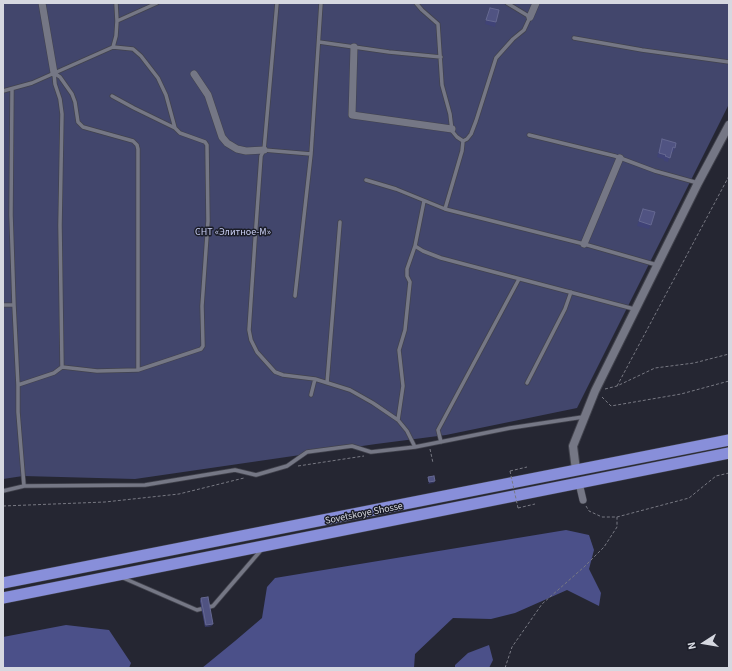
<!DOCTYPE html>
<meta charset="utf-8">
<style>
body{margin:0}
#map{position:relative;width:732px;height:671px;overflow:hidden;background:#252632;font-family:"Source Sans 3",sans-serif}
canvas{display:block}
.frame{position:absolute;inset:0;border:4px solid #d6d8e0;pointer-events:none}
.north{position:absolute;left:684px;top:623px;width:40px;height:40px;-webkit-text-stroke:3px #1b1d28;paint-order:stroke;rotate:258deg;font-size:11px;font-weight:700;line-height:16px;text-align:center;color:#d6d8e0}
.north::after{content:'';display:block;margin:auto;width:14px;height:18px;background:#d6d8e0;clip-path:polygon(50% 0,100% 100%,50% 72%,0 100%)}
</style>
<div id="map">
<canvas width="732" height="671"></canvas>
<div class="frame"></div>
<div class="north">N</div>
</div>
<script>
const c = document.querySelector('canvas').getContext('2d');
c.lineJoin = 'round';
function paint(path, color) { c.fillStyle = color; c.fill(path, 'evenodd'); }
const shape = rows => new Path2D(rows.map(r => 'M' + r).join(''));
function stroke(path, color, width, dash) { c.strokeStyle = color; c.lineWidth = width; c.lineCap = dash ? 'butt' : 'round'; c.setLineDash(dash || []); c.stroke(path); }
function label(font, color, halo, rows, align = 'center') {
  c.font = font + ' "Source Sans 3",sans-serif'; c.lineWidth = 3; c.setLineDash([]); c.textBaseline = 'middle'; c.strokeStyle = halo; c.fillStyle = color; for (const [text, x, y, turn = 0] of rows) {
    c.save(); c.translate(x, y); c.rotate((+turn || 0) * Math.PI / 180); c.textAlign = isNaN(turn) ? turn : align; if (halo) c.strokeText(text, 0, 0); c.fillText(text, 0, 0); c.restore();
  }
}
paint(shape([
 [3,3,729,3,729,104,577,408,446,435,376,444,135,479,23,476,3,479]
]), '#42466c');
paint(shape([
 [566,530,589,535,594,550,589,569,601,593,599,606,567,590,515,613,491,619,453,618,415,654,414,668,202,668,235,641,262,618,267,587,275,578],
 [66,625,109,630,131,663,129,668,3,668,3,637],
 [489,645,493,660,489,668,455,668,455,665,468,653]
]), '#4b5089');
const service = shape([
 [116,3,117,21],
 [277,3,264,150,261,156,255,240,249,330,251,340,257,352,275,372,283,375,315,379,350,390,373,403,398,420],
 [416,3,422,10,438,24,442,85,450,114,452,131,457,137,463,141,467,139,471,134,476,121,496,58,513,39,524,30,530,17,507,3],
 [574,38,642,50,729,62],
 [319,42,389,52,441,57],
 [113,47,133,49,141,56,158,78,166,95,175,128],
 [54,73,60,77,72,94,75,102,78,122,83,127,133,141,137,145,138,149,138,370],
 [12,89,11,215,14,305,18,385,18,412,24,486],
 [3,91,32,83,113,47,116,36,117,21,157,3],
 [529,135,615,156,655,171,698,183],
 [264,150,311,154,321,3],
 [366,180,396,189,445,209,584,244,657,265],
 [445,209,462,151,463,141],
 [415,246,423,251,441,258,634,309],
 [295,296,311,154],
 [3,305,14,305],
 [62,367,97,371,138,370,201,349,203,346,202,306,208,221,207,145,205,142,180,133,175,128,134,108,112,96],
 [327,383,340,222],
 [527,383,565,309,571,292],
 [18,385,54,373,62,367,60,225,62,114,60,99,55,84,54,73],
 [311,395,315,379],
 [441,442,438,430,519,279],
 [415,447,407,431,398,420,403,386,399,350,405,330,410,282,407,276,407,269,415,246,424,201],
 [3,491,24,486,145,485,235,470,256,475,287,466,307,452,352,446,371,452,415,447,510,428,583,417],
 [121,577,197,610,213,606,262,549]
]);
const minor = shape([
 [42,3,54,73],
 [530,17,536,3],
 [354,47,352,115,452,129],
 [194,74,208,95,222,137,227,143,237,149,246,151,264,150],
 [584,244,620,158],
 [579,483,583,500]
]);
const tertiary = shape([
 [576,470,573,446,595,391,698,183,729,125]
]);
const trunk = shape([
 [3,583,729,440],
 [3,598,729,453]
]);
stroke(service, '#42434d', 5);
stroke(minor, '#42434d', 8);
stroke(tertiary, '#42434d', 10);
stroke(trunk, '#42434d', 12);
stroke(shape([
 [617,386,729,176],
 [605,389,617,386,655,368,694,363,729,354],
 [602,397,611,406,681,394,729,381],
 [430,449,433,463],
 [298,466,364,456],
 [510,471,527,467],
 [3,506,105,502,179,494,244,478],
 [586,506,589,511,602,517,617,517,689,498,716,476,729,473],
 [518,508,535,504],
 [505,668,512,647,542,604,584,567,604,547,617,527,617,517]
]), '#787983', 1, [3, 2]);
stroke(service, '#757785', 3.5);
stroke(minor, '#757785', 7);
stroke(tertiary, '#757785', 8);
stroke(trunk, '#888fda', 11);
stroke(shape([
 [510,471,518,508]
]), '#787983', 1, [3, 2]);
paint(shape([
 [490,8,496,22,495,27,485,24],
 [662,139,675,148,673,152,671,152,668,162,664,161,664,159,657,157],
 [643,209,655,212,649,229,637,226],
 [201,598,212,626,205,627,200,601]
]), '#404377');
paint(shape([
 [435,481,434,483,428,484,429,482],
 [213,624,212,626,205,627,206,625]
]), '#2f3157');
const building = shape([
 [490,8,499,10,496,22,486,20,490,8],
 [662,139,676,143,675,148,673,147,670,158,665,156,666,155,659,153,662,139],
 [643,209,655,212,651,225,639,221,643,209],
 [434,476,435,481,429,482,428,477,434,476],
 [208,597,213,624,206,625,201,598,208,597]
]);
paint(building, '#505382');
stroke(building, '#656891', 1);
label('10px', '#c9cef2', '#1b1d28', [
 ["СНТ «Элитное-М»",233,233]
]);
label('10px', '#d6d8e0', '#1b1d28', [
 ["Sovetskoye Shosse",364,514,-11]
]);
</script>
